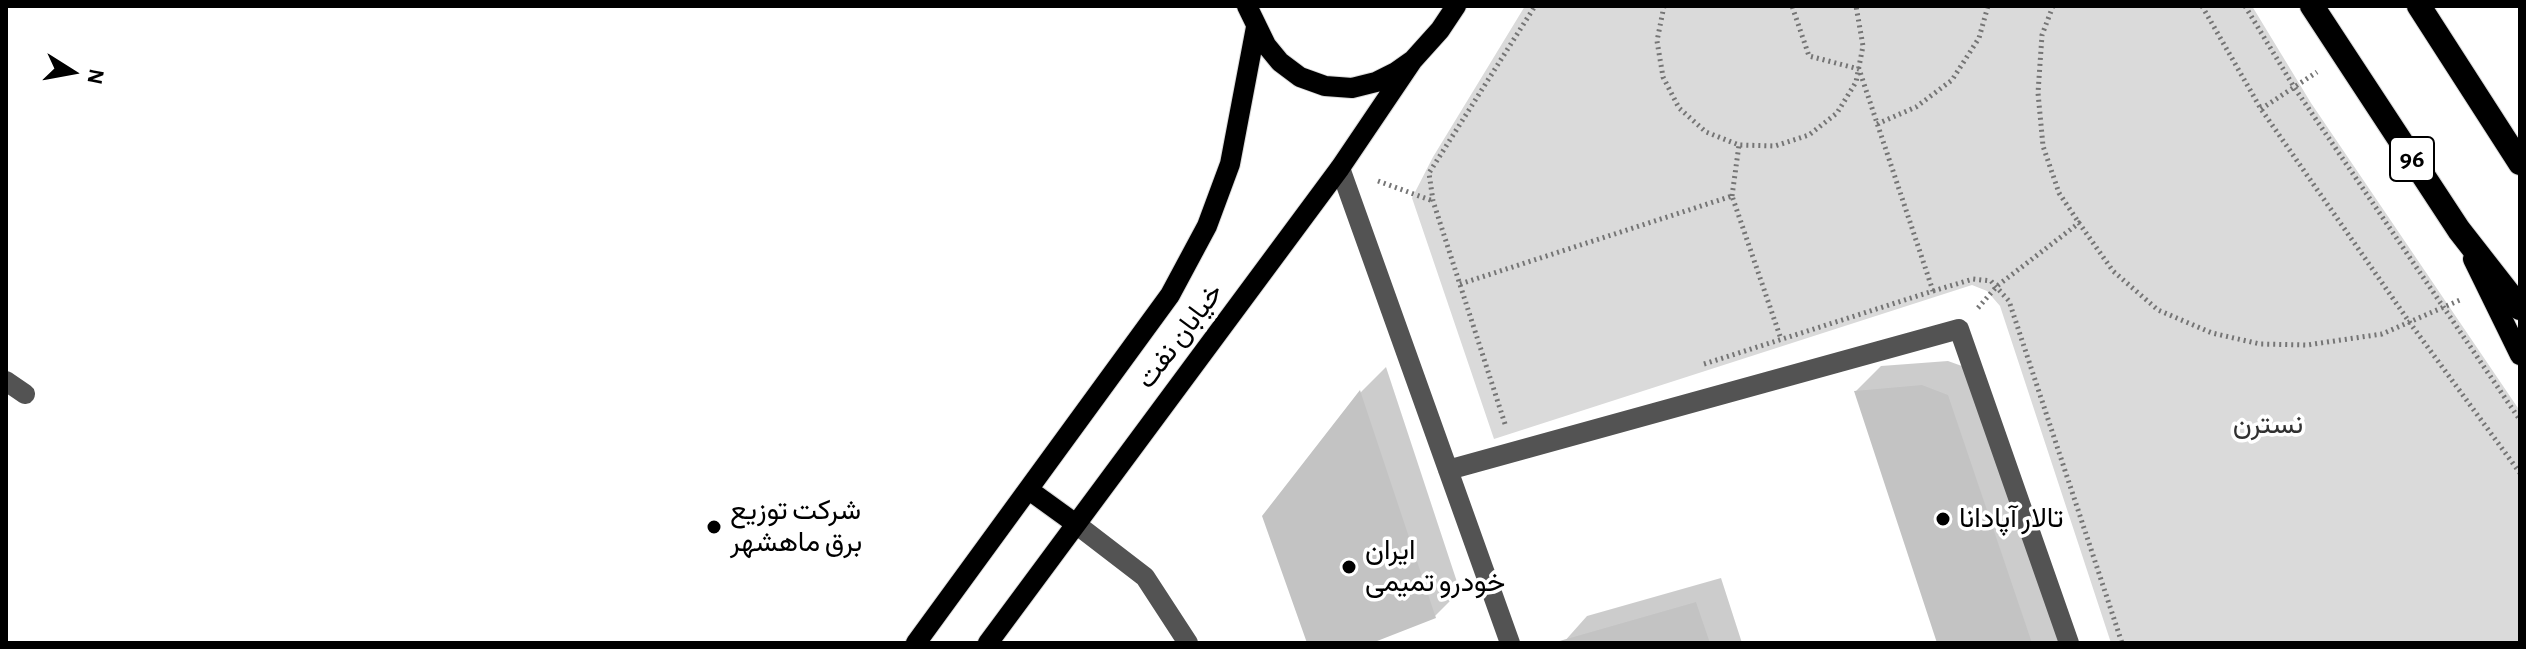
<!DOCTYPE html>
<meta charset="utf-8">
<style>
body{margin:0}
#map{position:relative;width:2526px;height:649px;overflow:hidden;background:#fff;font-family:"Alegreya Sans",sans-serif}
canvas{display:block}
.frame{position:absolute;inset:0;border:8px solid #000;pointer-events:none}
.north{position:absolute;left:32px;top:32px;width:80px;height:80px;-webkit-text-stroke:6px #fff;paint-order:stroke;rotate:101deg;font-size:22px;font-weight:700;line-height:32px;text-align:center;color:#000}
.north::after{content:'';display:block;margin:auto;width:28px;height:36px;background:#000;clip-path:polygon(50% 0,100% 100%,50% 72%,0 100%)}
</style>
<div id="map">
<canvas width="2526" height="649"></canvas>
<div class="frame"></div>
<div class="north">N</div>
</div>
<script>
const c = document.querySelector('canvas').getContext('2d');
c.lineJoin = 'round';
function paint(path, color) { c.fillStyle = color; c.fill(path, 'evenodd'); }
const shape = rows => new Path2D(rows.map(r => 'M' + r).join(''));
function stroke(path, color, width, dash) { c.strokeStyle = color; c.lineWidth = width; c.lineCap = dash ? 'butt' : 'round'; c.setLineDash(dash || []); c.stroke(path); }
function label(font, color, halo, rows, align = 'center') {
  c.font = font + ' "Alegreya Sans",Vazirmatn,sans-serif'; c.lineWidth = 7; c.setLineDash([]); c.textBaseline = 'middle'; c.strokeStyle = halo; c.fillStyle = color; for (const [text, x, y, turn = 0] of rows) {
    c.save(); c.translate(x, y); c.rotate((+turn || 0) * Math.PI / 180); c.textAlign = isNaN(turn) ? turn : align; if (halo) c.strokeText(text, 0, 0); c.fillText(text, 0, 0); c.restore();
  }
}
paint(shape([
 [1525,6,2252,6,2311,103,2520,411,2520,643,2111,643,2000,306,1987,291,1972,285,1494,439,1412,198,1433,157]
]), '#dadada');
paint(shape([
 [1948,361,1973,370,2065,643,1940,643,1856,391,1881,366],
 [1386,367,1460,591,1435,616,1367,643,1309,643,1264,516,1362,391],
 [1721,578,1742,643,1563,643,1587,616]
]), '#0003');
paint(shape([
 [1922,385,1948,395,2032,643,1937,643,1854,391],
 [1360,390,1436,618,1372,643,1307,643,1262,516],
 [1696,602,1710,643,1556,643,1556,642]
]), '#c3c3c3');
const major = shape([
 [1247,6,1266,45,1280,62,1300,77,1325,86,1352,88,1376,82,1396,72,1413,60,1440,30,1456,6],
 [2473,259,2520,355],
 [1029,490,1076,524],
 [916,643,1170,295,1207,226,1230,164,1256,27],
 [988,643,1340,168,1413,60]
]);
const highway = shape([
 [2312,6,2459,230,2520,308],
 [2419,6,2520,163]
]);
stroke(major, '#dbdbdb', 22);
stroke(highway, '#dbdbdb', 26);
stroke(shape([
 [1664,6,1657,41,1663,77,1679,108,1706,132,1739,145,1775,146,1809,135,1837,113,1856,82,1863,46,1856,6],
 [2053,6,2042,35,2038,93,2043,146,2059,193,2079,223],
 [2202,6,2261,109,2410,323,2520,473],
 [2245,6,2294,87,2520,420],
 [2261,109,2317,72],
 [1877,124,1916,107,1952,80,1979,38,1988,6],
 [1378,181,1433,201],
 [1732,196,1739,145],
 [1460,284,1732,196,1781,339],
 [1933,291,1973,279,1991,281,2009,301,2122,643],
 [1978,308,1997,286,2079,223,2113,271,2158,310,2212,333,2260,344,2307,345,2382,334,2460,300],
 [1704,364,1933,291,1859,69,1809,56,1792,6],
 [1505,424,1433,201,1429,173,1535,6]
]), '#757575', 5, [2, 4]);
stroke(shape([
 [1340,168,1510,643],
 [6,381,25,394],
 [1448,470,1959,329,2069,643],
 [1076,524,1145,577,1188,643]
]), '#535353', 20);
stroke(major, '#000', 20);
stroke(highway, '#000', 24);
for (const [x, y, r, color] of [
 [1943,519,8,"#000"],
 [714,527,8,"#000"],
 [1349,567,8,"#000"]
]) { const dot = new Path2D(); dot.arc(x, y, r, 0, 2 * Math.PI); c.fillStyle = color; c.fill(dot); stroke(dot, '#fff', 3); }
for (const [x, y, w] of [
 [2412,159,44]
]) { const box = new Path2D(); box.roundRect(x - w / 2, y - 22, w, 44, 6); c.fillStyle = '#fff'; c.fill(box); stroke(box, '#000', 2); }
label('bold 26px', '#000', null, [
 ["96",2412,159]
]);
label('28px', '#000', '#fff', [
 ["خیابان نفت",1180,336,-53]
]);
label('28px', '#313131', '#fff', [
 ["نسترن",2268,425]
]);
label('28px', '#000', '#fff', [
 ["شرکت توزیع",730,511],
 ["برق ماهشهر",730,543],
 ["تالار آپادانا",1959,519],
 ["ایران",1365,551],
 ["خودرو تمیمی",1365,583]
], 'left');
</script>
